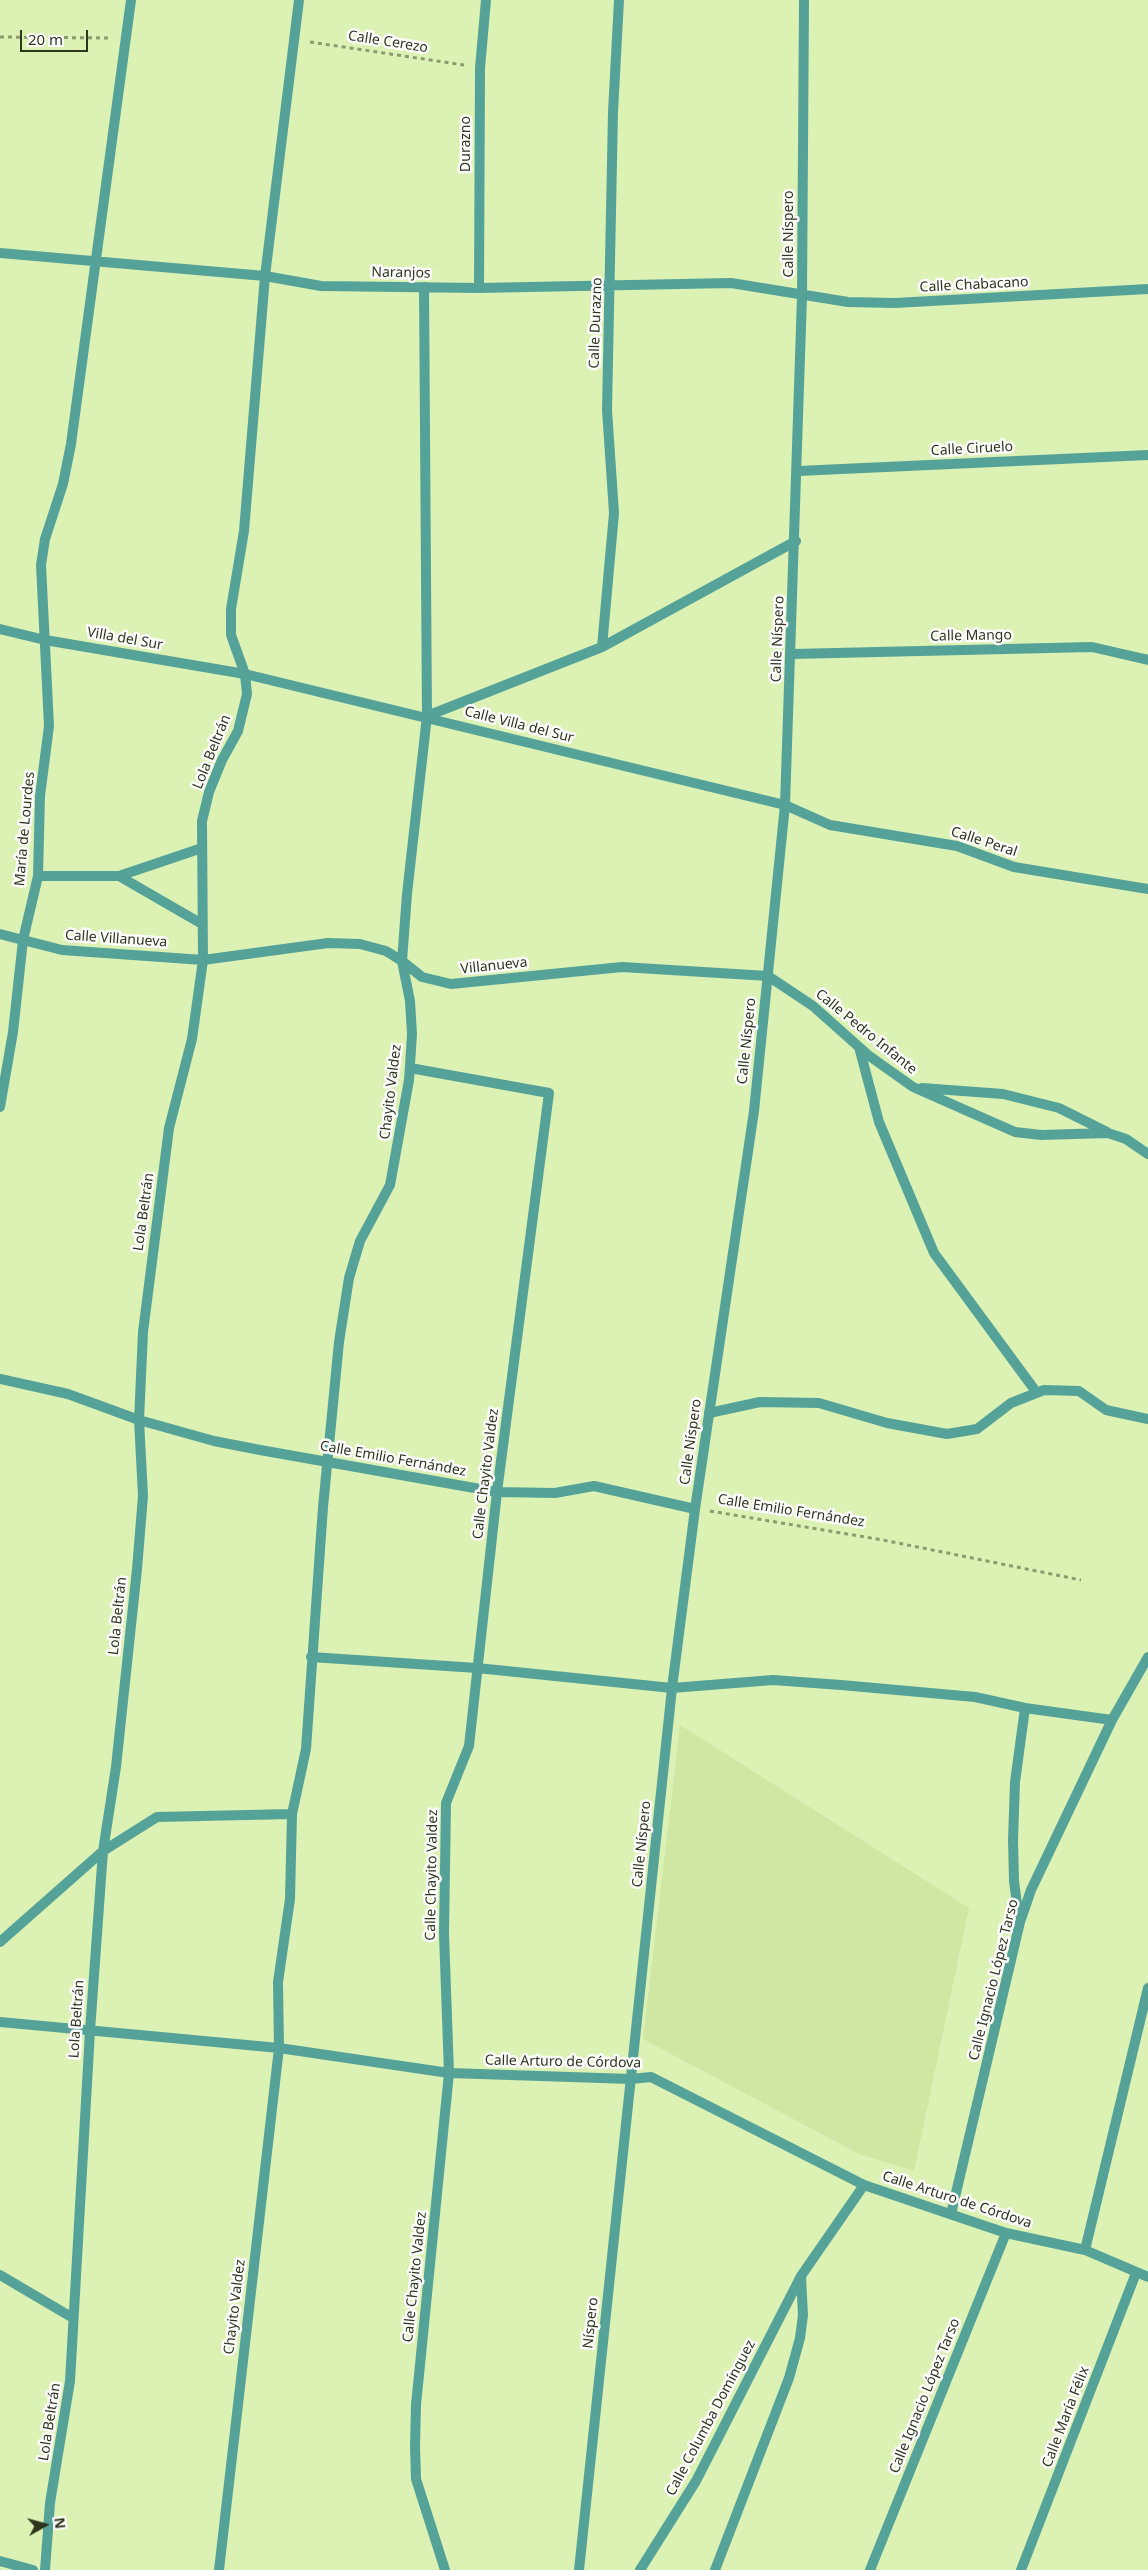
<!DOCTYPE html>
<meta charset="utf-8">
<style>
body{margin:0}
#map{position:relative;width:1148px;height:2570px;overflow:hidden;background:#dcf1b4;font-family:"Noto Sans",sans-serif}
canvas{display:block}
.north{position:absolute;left:20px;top:2500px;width:50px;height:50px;-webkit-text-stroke:4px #fff;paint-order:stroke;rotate:83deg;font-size:14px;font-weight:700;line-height:20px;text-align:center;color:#2e361e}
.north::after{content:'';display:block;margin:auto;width:18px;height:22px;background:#2e361e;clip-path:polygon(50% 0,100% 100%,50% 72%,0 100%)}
.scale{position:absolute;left:20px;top:30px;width:68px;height:22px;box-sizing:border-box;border:2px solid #2e361e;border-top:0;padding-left:6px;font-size:15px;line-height:18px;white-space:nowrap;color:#2e361e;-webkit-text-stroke:4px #fff;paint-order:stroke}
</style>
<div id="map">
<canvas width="1148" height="2570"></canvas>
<div class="north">N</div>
<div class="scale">20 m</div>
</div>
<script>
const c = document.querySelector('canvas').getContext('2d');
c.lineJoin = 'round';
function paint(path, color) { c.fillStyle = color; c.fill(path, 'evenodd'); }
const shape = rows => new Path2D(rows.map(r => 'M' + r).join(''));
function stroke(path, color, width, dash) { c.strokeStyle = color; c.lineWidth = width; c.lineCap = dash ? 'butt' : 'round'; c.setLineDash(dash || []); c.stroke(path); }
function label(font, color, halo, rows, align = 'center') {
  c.font = font + ' "Noto Sans",sans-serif'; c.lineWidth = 5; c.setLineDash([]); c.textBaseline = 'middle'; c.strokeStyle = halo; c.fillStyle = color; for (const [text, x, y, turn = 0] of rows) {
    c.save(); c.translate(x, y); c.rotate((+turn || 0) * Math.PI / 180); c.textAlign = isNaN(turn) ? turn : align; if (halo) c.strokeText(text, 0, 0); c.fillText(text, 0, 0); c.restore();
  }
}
paint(shape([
 [680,1725,969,1908,914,2171,859,2154,643,2039]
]), '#d0e7a3');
stroke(shape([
 [0,37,110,38],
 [310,42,464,65],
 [710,1511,883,1540,1081,1580]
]), '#8c9b6f', 3, [4, 4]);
stroke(shape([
 [0,253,265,276,321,286,479,288,731,283,848,302,895,303,1148,289],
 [479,288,480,68,486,0],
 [798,471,1148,455],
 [602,647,614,513,607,410,613,112,619,0],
 [792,654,1092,647,1148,660],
 [427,716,602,647,796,541],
 [785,805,830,825,957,846,1014,867,1148,889],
 [38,876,119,876,202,848],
 [119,876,202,924],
 [0,934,62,950,203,960,328,943,360,944,386,951,402,961,422,977,451,984,622,967,768,976,813,1006,868,1055,913,1087,1015,1132,1041,1135,1108,1133,1126,1139,1148,1154],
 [859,1047,879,1122,934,1253,1037,1393],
 [410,1068,549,1093,497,1492,469,1746,446,1803,444,1934,449,2073,416,2405,415,2446,416,2479,445,2570],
 [922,1088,1003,1094,1059,1108,1107,1132],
 [0,1107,13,1032,23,940,38,876,40,796,49,726,41,565,45,539,63,484,71,444,131,0],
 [0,1379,68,1394,139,1420,214,1441,260,1450,497,1492,555,1493,594,1486,695,1509],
 [709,1413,760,1402,819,1403,887,1423,947,1434,977,1429,1011,1403,1044,1390,1079,1391,1106,1410,1148,1419],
 [311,1657,477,1668,672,1688,773,1680,841,1685,975,1697,1025,1708,1112,1720],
 [1019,1920,1014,1881,1013,1840,1015,1782,1025,1708],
 [0,1942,103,1851,157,1817,292,1814],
 [0,2022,279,2048,449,2073,631,2079,651,2077,864,2185,1006,2233,1085,2250,1148,2277],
 [951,2214,1020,1922,1031,1890,1112,1720,1148,1657],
 [1085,2250,1148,1988],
 [0,2275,73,2318],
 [0,2561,33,2570],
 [45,2570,50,2503,70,2381,90,2031,103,1851,116,1767,137,1569,143,1496,139,1420,143,1332,169,1128,192,1039,203,960,202,821,209,792,222,760,238,731,247,694,245,674,231,635,231,609,244,531,265,276,299,0],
 [219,2570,279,2048,278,1982,290,1899,292,1814,306,1749,323,1507,339,1342,349,1278,360,1241,390,1185,409,1080,412,1034,410,1001,402,961,407,894,427,716,424,287],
 [640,2570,696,2481,801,2276,864,2185],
 [715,2570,789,2378,800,2338,803,2315,801,2277],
 [870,2570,1006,2233],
 [1021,2570,1136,2273]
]), '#55a398', 10);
stroke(shape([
 [0,629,45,640,245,674,785,805],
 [579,2570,672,1688,695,1509,754,1111,785,805,802,297,804,0]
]), '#55a398', 10);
label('14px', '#2e361e', '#fff', [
 ["Calle Cerezo",388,42,9],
 ["Durazno",466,144,-90],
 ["Calle Níspero",789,234,-90],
 ["Naranjos",401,273,1],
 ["Calle Chabacano",974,285,-3],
 ["Calle Durazno",596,323,-88],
 ["Calle Ciruelo",972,449,-3],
 ["Calle Mango",971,636,-1],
 ["Villa del Sur",125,639,10],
 ["Calle Níspero",778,639,-88],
 ["Calle Villa del Sur",519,725,14],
 ["Lola Beltrán",212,752,-68],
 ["María de Lourdes",25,829,-85],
 ["Calle Peral",984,842,18],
 ["Calle Villanueva",116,939,4],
 ["Villanueva",494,966,-6],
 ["Calle Pedro Infante",866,1032,39],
 ["Calle Níspero",747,1041,-84],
 ["Chayito Valdez",391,1092,-83],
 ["Lola Beltrán",144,1212,-82],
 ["Calle Níspero",691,1442,-82],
 ["Calle Emilio Fernández",393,1459,10],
 ["Calle Chayito Valdez",486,1474,-83],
 ["Calle Emilio Fernández",791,1511,9],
 ["Lola Beltrán",118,1616,-84],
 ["Calle Níspero",642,1844,-84],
 ["Calle Chayito Valdez",432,1875,-89],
 ["Calle Ignacio López Tarso",994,1980,-76],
 ["Lola Beltrán",77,2019,-86],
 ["Calle Arturo de Córdova",563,2062,1],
 ["Calle Arturo de Córdova",957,2200,18],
 ["Calle Chayito Valdez",415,2277,-84],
 ["Chayito Valdez",235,2307,-83],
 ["Níspero",591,2323,-84],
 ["Calle Ignacio López Tarso",925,2396,-68],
 ["Calle María Félix",1066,2417,-69],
 ["Calle Columba Domínguez",711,2418,-62],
 ["Lola Beltrán",50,2422,-81]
]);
</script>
